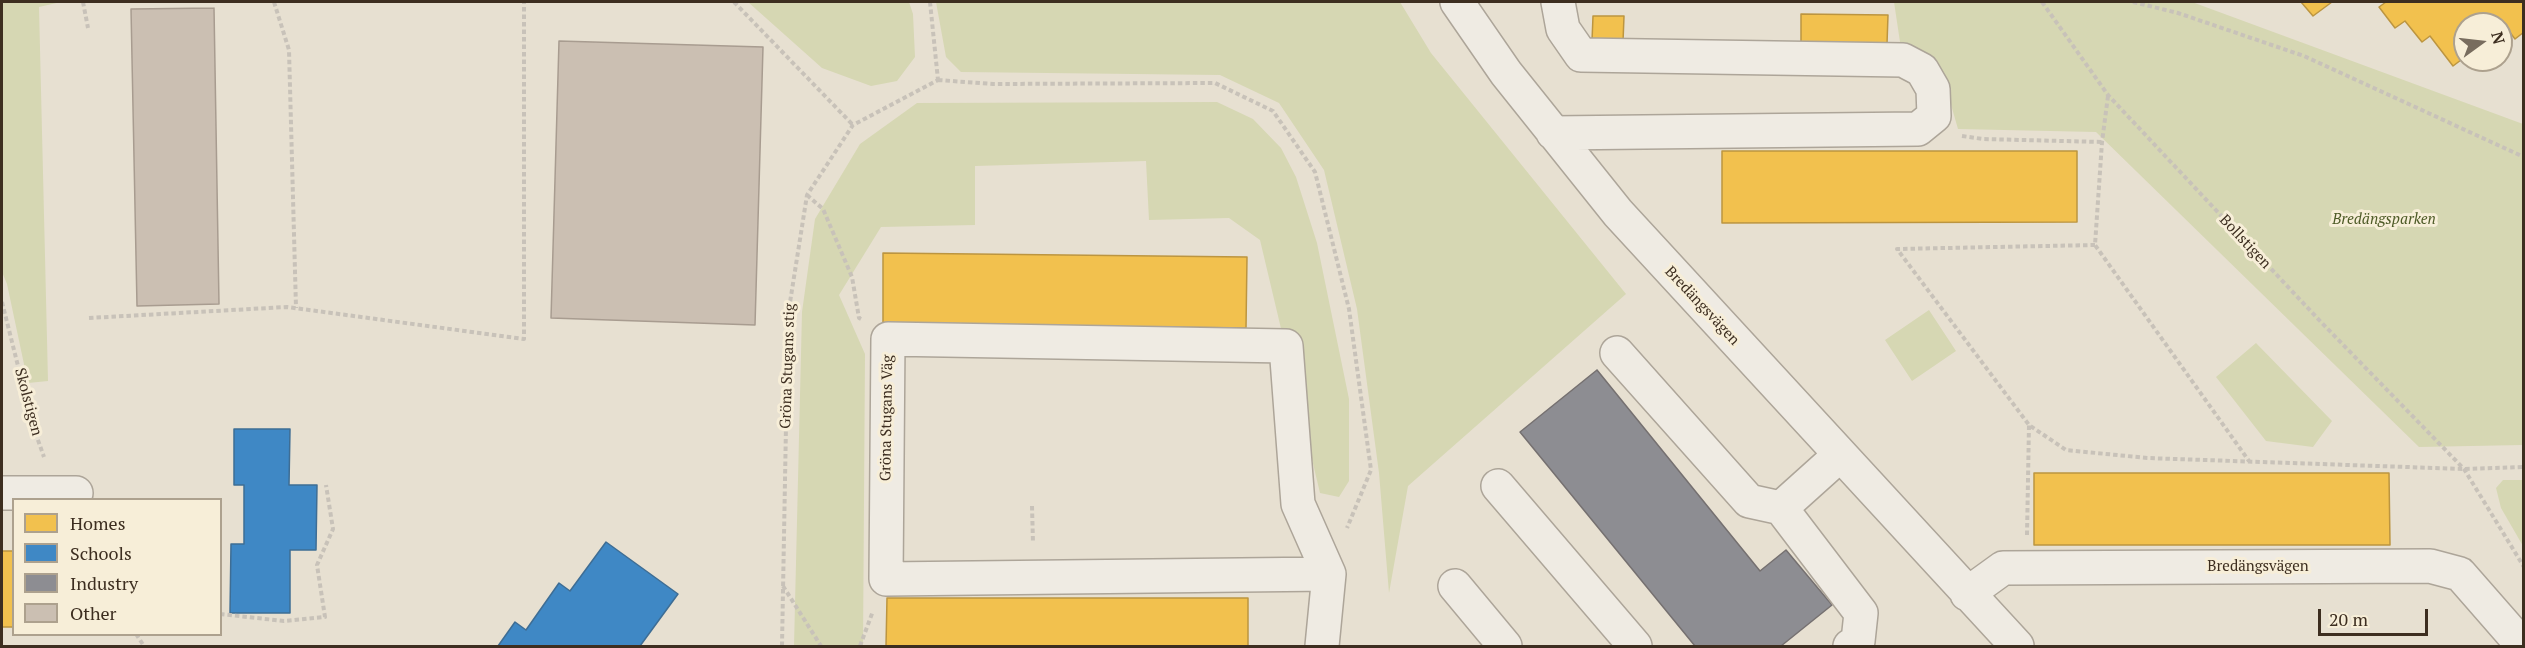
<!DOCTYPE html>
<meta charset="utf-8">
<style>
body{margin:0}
#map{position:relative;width:2525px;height:648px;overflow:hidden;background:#e7e0d1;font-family:"PT Serif",serif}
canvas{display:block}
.frame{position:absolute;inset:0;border:3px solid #3d2e20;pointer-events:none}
.legend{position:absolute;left:12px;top:498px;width:210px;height:138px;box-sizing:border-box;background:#f7eed8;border:2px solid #ada18e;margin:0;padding:8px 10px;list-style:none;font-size:18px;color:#3d2e20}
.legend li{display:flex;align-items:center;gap:12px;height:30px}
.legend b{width:30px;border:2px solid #ada18e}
.north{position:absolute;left:2453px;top:12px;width:60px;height:60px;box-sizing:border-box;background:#f7eed8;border:2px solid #ada18e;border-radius:50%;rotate:75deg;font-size:16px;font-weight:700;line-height:24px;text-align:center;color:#3d2e20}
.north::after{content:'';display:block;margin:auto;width:21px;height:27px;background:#786c5e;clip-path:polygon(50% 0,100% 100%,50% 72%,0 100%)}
.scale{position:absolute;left:2318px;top:609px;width:110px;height:27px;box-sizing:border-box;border:3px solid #3d2e20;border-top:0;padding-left:8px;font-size:18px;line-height:21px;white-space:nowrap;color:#3d2e20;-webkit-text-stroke:4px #f7eed8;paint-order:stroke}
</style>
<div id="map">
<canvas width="2525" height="648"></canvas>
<div class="frame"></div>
<ul class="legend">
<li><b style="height:16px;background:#f2c14e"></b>Homes</li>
<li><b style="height:16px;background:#3f88c5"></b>Schools</li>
<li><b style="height:16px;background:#8d8d92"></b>Industry</li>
<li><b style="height:16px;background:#cbbfb2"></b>Other</li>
</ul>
<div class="north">N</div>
<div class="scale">20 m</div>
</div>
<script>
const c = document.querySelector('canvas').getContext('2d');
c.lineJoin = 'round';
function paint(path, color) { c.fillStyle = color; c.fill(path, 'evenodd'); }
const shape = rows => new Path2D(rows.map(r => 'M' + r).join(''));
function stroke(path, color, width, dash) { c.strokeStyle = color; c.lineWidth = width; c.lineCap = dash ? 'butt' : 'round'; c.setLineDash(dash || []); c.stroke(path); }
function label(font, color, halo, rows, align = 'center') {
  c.font = font + ' "PT Serif",serif'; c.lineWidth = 6; c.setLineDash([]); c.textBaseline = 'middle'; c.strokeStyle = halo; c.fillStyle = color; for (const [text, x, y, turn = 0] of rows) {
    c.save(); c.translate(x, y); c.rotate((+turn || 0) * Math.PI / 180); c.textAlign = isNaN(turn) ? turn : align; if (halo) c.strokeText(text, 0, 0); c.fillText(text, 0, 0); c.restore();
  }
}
paint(shape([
 [2,2,61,2,39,7,48,381,28,383,7,284,2,272],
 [748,2,909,2,913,14,915,57,897,81,871,86,822,68],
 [936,2,1400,2,1431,53,1626,294,1408,486,1389,593,1379,473,1357,309,1324,170,1279,103,1220,75,961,72,946,57],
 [1894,2,2192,2,2523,124,2523,445,2419,447,2096,132,1958,129,1941,70,1900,42],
 [1217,102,1253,119,1281,148,1296,177,1317,243,1349,399,1349,481,1339,497,1320,493,1260,240,1229,218,1149,220,1146,161,975,166,975,225,881,227,839,295,865,354,863,646,794,646,802,312,815,219,860,144,917,103],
 [1929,310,1956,351,1912,381,1885,340],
 [2256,343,2332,421,2313,447,2266,441,2216,377],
 [2503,480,2523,480,2523,546,2501,508,2496,488]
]), '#d6d7b3');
const homes = shape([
 [2301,2,2332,2,2313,16,2301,2],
 [2386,2,2524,2,2524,32,2515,39,2505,26,2501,29,2501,24,2465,24,2465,57,2453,66,2430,36,2422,42,2405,21,2395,28,2379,7,2386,2],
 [1801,14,1888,15,1887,44,1801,43,1801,14],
 [1593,16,1624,16,1623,42,1592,41,1593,16],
 [1722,151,2077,151,2077,222,1722,223,1722,151],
 [883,253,1247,257,1246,328,883,324,883,253],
 [2034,473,2389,473,2390,545,2034,545,2034,473],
 [2,551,14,551,14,627,2,627,2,551],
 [887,598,1248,598,1248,646,886,646,887,598]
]);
paint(homes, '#f2c14e');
stroke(homes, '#bc9540', 1.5);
const schools = shape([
 [234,429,290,429,289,485,317,485,316,550,290,550,290,613,230,613,231,544,244,544,244,485,234,485,234,429],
 [606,542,678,594,640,646,498,646,515,622,526,630,559,583,570,591,606,542]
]);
paint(schools, '#3f88c5');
stroke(schools, '#3e6d94', 1.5);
const industry = shape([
 [1597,370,1760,571,1786,550,1832,605,1781,646,1695,646,1520,432,1597,370]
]);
paint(industry, '#8d8d92');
stroke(industry, '#757070', 1.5);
const building = shape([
 [214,8,219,304,137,306,131,9,214,8],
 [559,41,763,47,755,325,551,318,559,41]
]);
paint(building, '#cbbfb2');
stroke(building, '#a89c90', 1.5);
const minor = shape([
 [1457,2,1506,73,1618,213,2017,646],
 [1553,133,1918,129,1934,116,1933,89,1922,70,1903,60,1581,55,1563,29,1558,2],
 [1617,353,1749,501,1781,508,1861,613,1858,641,1850,646],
 [1498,486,1635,646],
 [2,493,76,493],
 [1781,508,1840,455],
 [1455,586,1505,646],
 [1967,594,2003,568,2430,566,2460,574,2523,646],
 [1322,646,1329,574,1298,504,1286,346,888,339,886,579,1329,574]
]);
stroke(minor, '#ada599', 36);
stroke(shape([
 [83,2,88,28],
 [274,2,289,50,296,308],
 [734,2,853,125],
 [930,2,938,80],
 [2042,2,2108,95,2320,321,2464,469,2524,567],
 [2133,2,2178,13,2304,56,2524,157],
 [938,80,993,84,1215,83,1273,111,1315,172,1349,309,1371,470,1347,528],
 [2108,96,2102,142,2095,245,2249,461],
 [1962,136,1983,139,2102,142],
 [807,195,823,209,852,277,859,318,861,319],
 [2095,245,1897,249,2029,425,2066,450,2147,458,2464,469,2524,467],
 [2,302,33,426,44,457],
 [89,318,287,307,524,339,524,2],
 [1032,506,1033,543],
 [2027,535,2029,425],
 [783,586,821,646],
 [220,614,284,621,325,617,317,565,333,529,326,485],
 [136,634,144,646],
 [782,646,788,315,807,195,853,125,938,80],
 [860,646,873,611]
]), '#c8c2b9', 4, [4.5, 3]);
stroke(minor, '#efebe3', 33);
label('italic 15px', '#4d5a26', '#f7eed8', [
 ["Bredängsparken",2384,220]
]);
label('15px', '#3d2e20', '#f7eed8', [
 ["Bollstigen",2245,242,47],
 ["Bredängsvägen",1702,306,47],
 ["Gröna Stugans stig",788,366,-88],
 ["Skolstigen",28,402,75],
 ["Gröna Stugans Väg",887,418,-89],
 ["Bredängsvägen",2258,567]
]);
</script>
